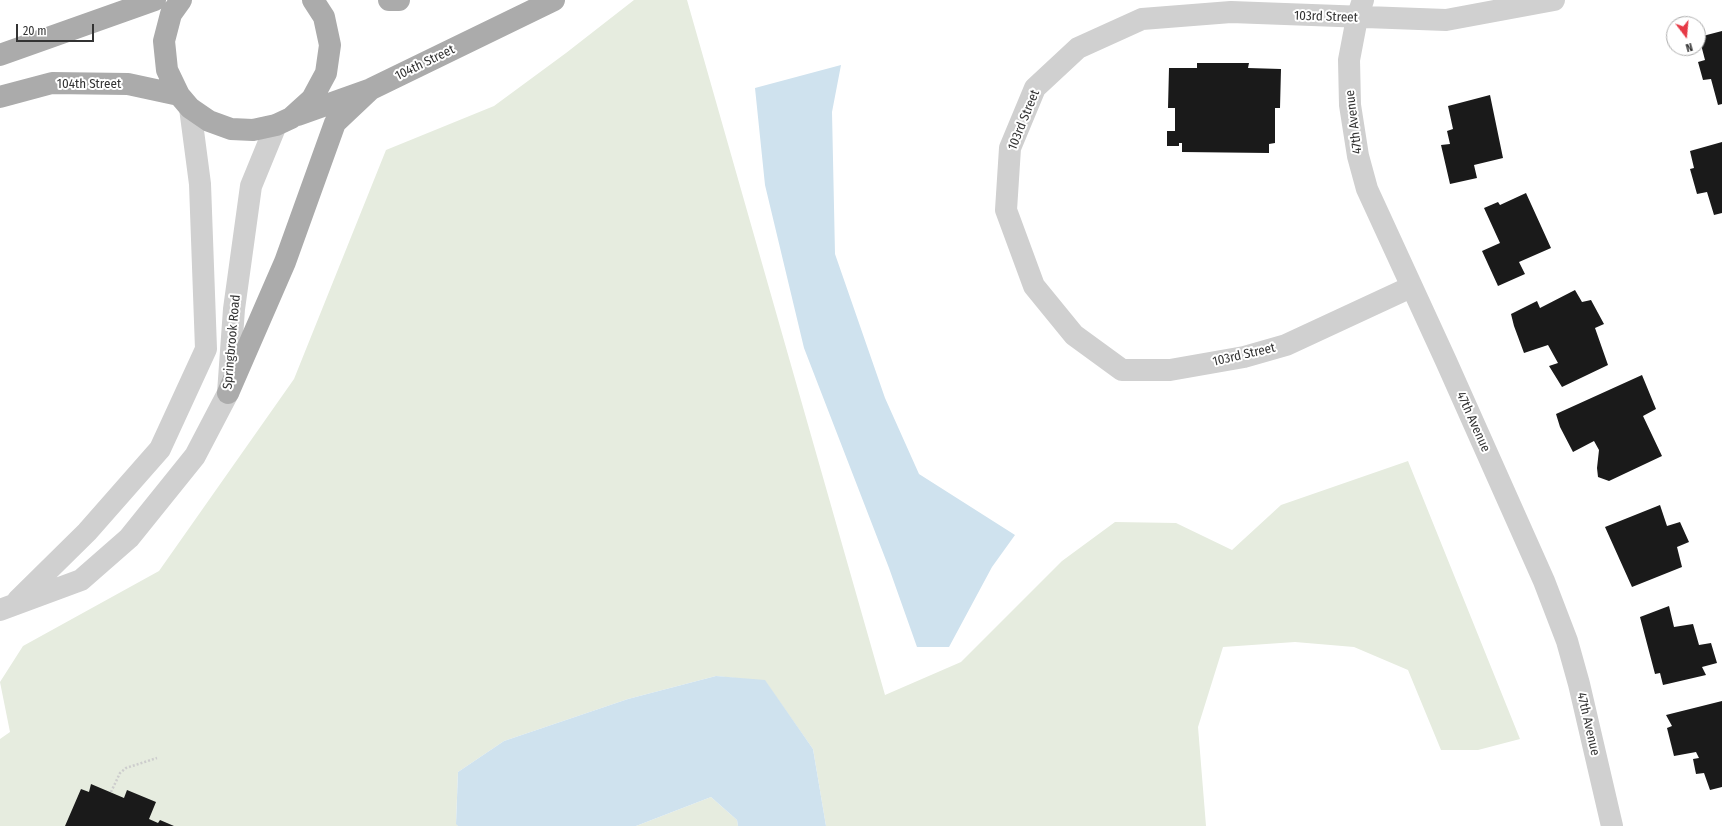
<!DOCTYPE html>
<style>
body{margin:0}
#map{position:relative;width:1722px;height:826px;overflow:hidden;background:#fff;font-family:"Fira Sans Condensed",sans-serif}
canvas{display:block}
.north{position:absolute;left:1666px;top:16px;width:40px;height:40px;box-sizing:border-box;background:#fff;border:1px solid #adadad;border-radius:50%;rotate:164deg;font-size:11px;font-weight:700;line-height:16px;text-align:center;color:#333}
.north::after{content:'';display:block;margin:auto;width:14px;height:18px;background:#e63946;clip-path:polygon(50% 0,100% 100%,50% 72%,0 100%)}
.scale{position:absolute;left:16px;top:24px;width:78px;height:18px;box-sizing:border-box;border:2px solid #333;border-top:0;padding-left:5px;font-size:12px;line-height:14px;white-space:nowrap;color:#333;-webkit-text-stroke:3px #fff;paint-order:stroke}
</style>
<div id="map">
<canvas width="1722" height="826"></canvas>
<div class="north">N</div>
<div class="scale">20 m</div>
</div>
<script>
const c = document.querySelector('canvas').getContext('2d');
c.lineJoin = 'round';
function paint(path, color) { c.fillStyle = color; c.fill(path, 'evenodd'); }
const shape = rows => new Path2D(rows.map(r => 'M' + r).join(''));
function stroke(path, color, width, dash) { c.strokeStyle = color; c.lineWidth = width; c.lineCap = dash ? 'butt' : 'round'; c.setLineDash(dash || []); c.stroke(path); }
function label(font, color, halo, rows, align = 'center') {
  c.font = font + ' "Fira Sans Condensed",sans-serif'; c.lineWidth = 4; c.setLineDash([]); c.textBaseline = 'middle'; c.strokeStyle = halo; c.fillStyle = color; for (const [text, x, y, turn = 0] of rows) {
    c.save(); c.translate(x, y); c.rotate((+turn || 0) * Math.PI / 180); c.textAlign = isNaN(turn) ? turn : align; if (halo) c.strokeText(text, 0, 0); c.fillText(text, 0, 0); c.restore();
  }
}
paint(shape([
 [634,0,687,0,885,695,961,662,1062,561,1115,522,1176,523,1232,550,1281,505,1408,461,1520,739,1478,750,1441,750,1408,670,1354,647,1295,642,1223,647,1198,727,1206,826,826,826,813,749,765,681,716,676,628,699,504,741,458,772,456,823,458,826,0,826,0,739,10,732,0,682,23,646,159,571,294,379,386,150,494,106,566,53],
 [711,797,737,820,738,826,636,826]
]), '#e6ecdf');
paint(shape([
 [841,65,832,112,835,254,885,398,919,474,1015,535,992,567,949,647,917,647,889,568,804,348,765,185,755,88],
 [716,676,765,680,813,749,826,826,738,826,737,820,711,797,636,826,458,826,456,824,458,772,504,741,628,699]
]), '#cfe2ee');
paint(shape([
 [1722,31,1722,104,1718,105,1711,79,1703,80,1698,62,1705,60,1699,37],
 [1197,63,1249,63,1248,68,1281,69,1280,108,1275,108,1275,143,1269,144,1269,153,1182,152,1182,143,1179,143,1179,146,1167,146,1167,131,1175,131,1175,108,1168,108,1169,68,1197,68],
 [1490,95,1503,158,1474,165,1477,178,1450,184,1441,145,1450,144,1447,131,1453,129,1448,106],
 [1722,142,1722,213,1714,215,1707,192,1697,194,1690,169,1694,168,1690,151],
 [1526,193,1551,248,1519,262,1525,274,1498,286,1482,251,1500,243,1484,208,1498,202,1500,205],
 [1575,290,1582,302,1591,300,1604,324,1595,328,1608,365,1562,387,1549,366,1558,363,1548,345,1524,353,1514,326,1511,314,1537,301,1540,308],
 [1642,375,1656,409,1643,416,1662,456,1609,481,1598,477,1597,468,1599,450,1594,441,1573,452,1560,427,1556,414],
 [1660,505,1667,526,1680,522,1689,542,1677,547,1682,567,1632,587,1605,527],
 [1669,606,1674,627,1693,624,1699,645,1711,643,1717,663,1702,667,1706,675,1663,685,1660,673,1655,674,1640,617],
 [1722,701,1722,787,1710,790,1704,773,1696,774,1693,759,1699,758,1696,752,1674,756,1667,728,1672,726,1666,715],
 [91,784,124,798,127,790,156,802,149,819,158,823,160,820,174,826,65,826,81,789,89,792]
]), '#1a1a1a');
stroke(shape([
 [111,792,120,773,126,768,157,758]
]), '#cdcdcd', 2.5, [2, 2]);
stroke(shape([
 [1363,0,1357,18,1349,60,1350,105,1358,156,1367,189,1446,361,1544,581,1567,641,1579,684,1612,826],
 [1411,287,1286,345,1244,357,1170,370,1122,370,1074,335,1034,286,1006,210,1010,148,1035,88,1078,48,1142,19,1231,12,1446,20,1554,0],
 [18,600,87,532,160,449,206,349,200,184,190,108],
 [0,610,81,580,129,538,195,456,228,393,234,309,251,186,276,125]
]), '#d0d0d0', 22);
stroke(shape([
 [181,0,171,14,164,41,167,70,179,95,190,108,209,121,231,129,253,130,276,125,291,118,312,99,326,73,330,45,324,17,313,0],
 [389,0,399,0],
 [0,55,155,0],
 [0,97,52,83,128,84,179,95],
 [298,115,371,89,554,0],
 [228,393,285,262,335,123,371,89]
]), '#ababab', 22);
label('13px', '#333', '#fff', [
 ["103rd Street",1326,17,2],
 ["104th Street",425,63,-26],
 ["104th Street",89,84],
 ["103rd Street",1024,120,-68],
 ["47th Avenue",1354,122,-97],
 ["Springbrook Road",232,342,-85],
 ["103rd Street",1244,355,-13],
 ["47th Avenue",1473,422,66],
 ["47th Avenue",1588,724,77]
]);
</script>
